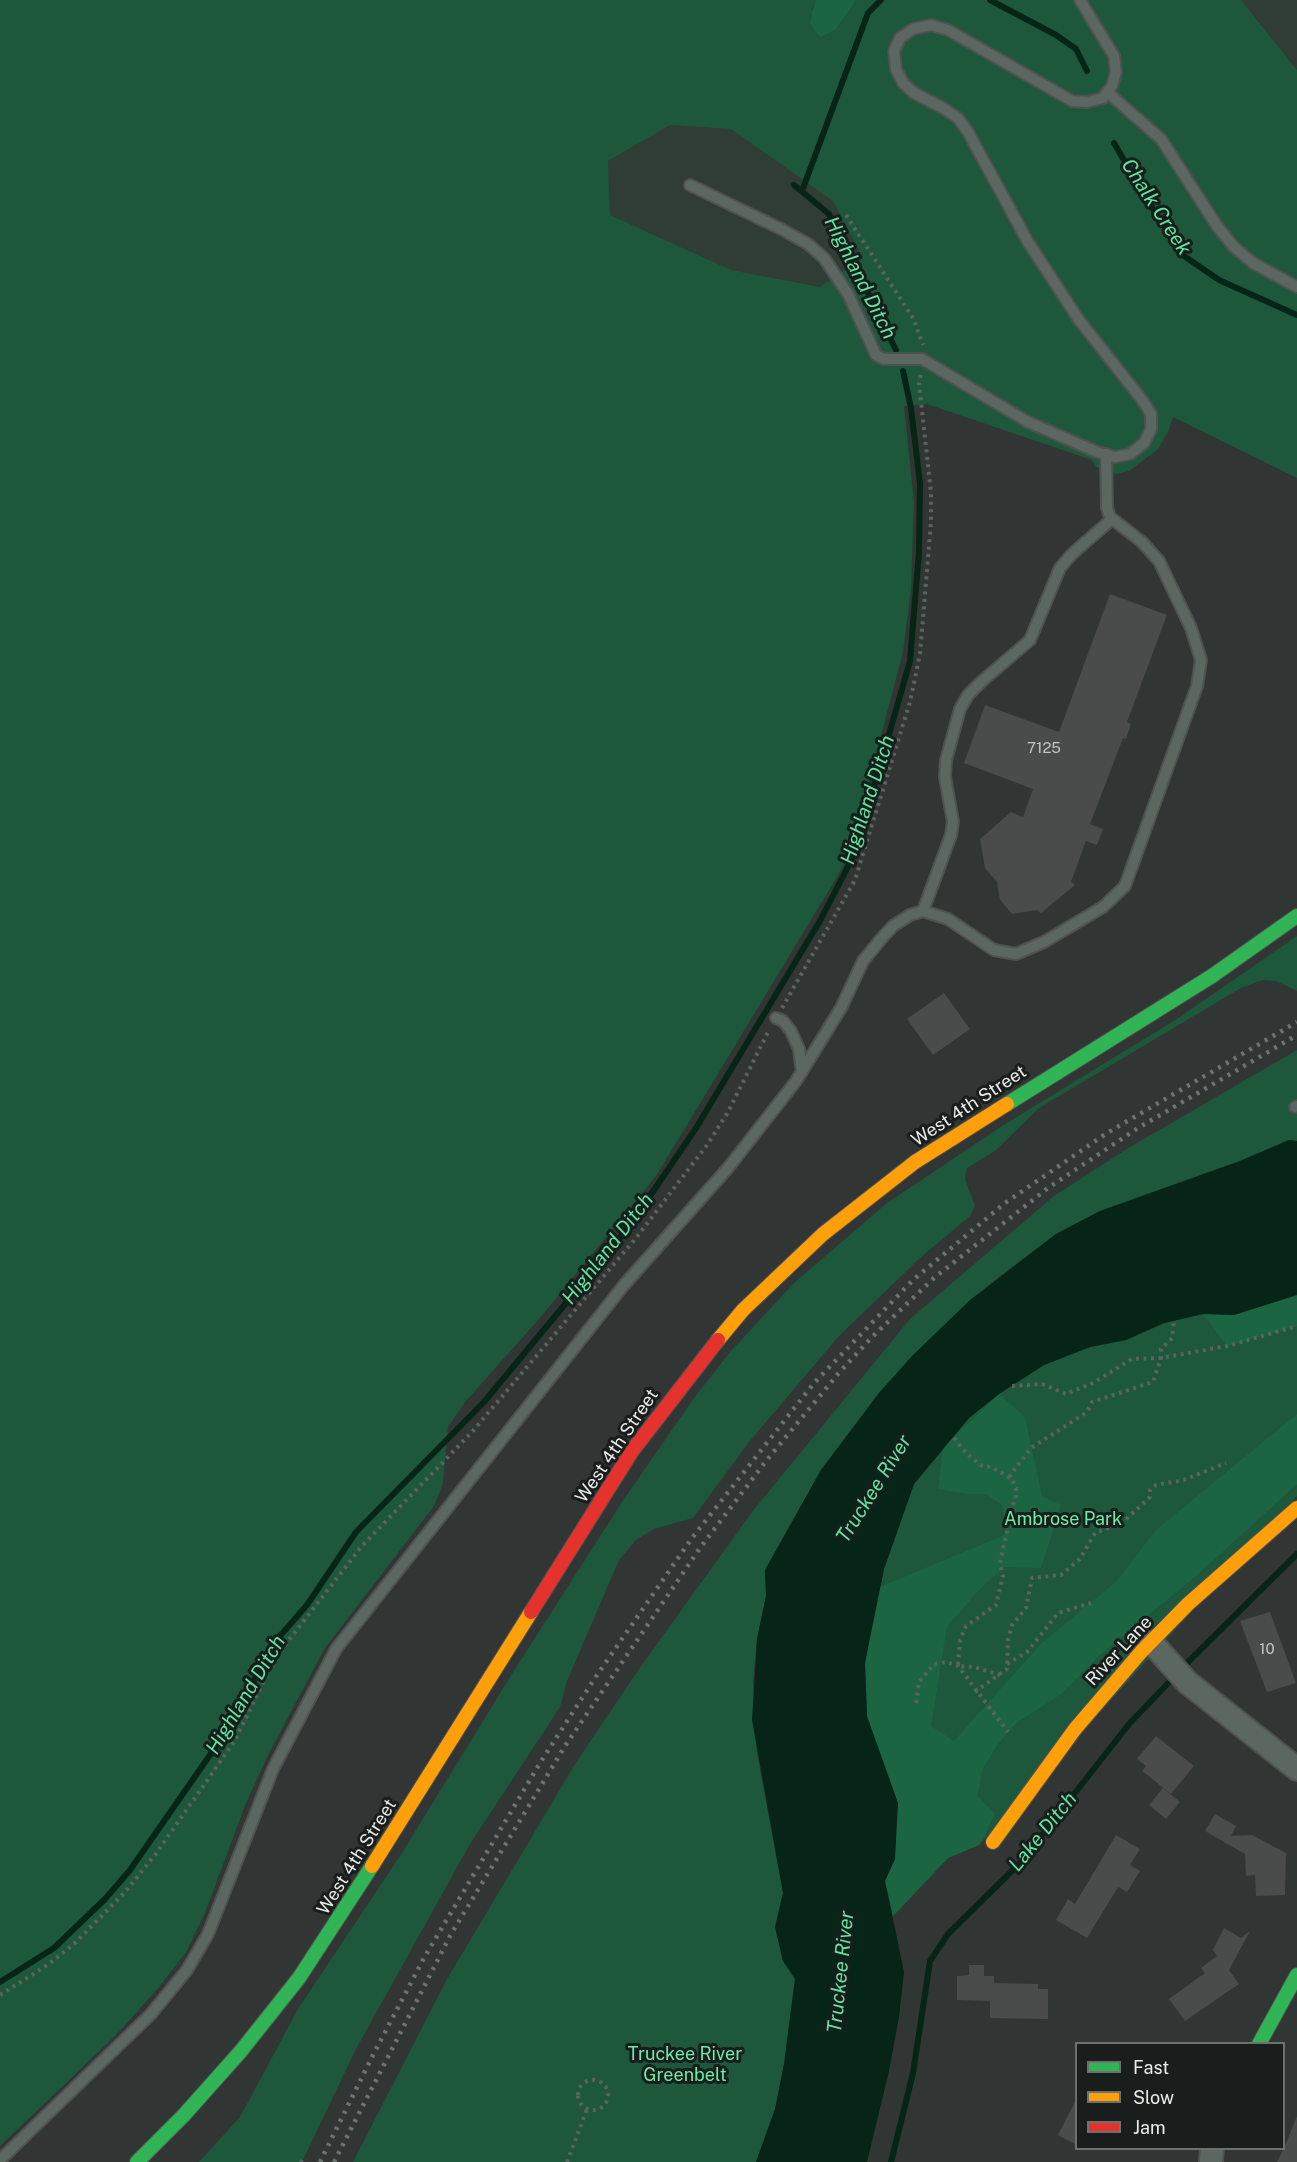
<!DOCTYPE html>
<style>
body{margin:0}
#map{position:relative;width:1297px;height:2162px;overflow:hidden;background:#313533;font-family:"Public Sans",sans-serif}
canvas{display:block}
.legend{position:absolute;left:1075px;top:2042px;width:210px;height:108px;box-sizing:border-box;background:#191d1b;border:2px solid #6c706e;margin:0;padding:8px 10px;list-style:none;font-size:18px;color:#e8edea}
.legend li{display:flex;align-items:center;gap:12px;height:30px}
.legend b{width:30px;border:2px solid #6c706e}
</style>
<div id="map">
<canvas width="1297" height="2162"></canvas>
<ul class="legend">
<li><b style="height:8px;background:#30b455"></b>Fast</li>
<li><b style="height:8px;background:#ff9f0a"></b>Slow</li>
<li><b style="height:8px;background:#e5322d"></b>Jam</li>
</ul>
</div>
<script>
const c = document.querySelector('canvas').getContext('2d');
c.lineJoin = 'round';
function paint(path, color) { c.fillStyle = color; c.fill(path, 'evenodd'); }
const shape = rows => new Path2D(rows.map(r => 'M' + r).join(''));
function stroke(path, color, width, dash) { c.strokeStyle = color; c.lineWidth = width; c.lineCap = dash ? 'butt' : 'round'; c.setLineDash(dash || []); c.stroke(path); }
function label(font, color, halo, rows, align = 'center') {
  c.font = font + ' "Public Sans",sans-serif'; c.lineWidth = 6; c.setLineDash([]); c.textBaseline = 'middle'; c.strokeStyle = halo; c.fillStyle = color; for (const [text, x, y, turn = 0] of rows) {
    c.save(); c.translate(x, y); c.rotate((+turn || 0) * Math.PI / 180); c.textAlign = isNaN(turn) ? turn : align; if (halo) c.strokeText(text, 0, 0); c.fillText(text, 0, 0); c.restore();
  }
}
paint(shape([
 [1241,0,1297,0,1297,70,1252,13],
 [670,125,731,129,833,201,863,258,820,287,731,270,610,215,608,161]
]), '#303d35');
paint(shape([
 [0,0,815,0,812,9,852,5,856,0,1241,0,1297,70,1297,478,1173,417,1168,432,1158,449,1129,471,1116,474,1096,467,1092,460,927,404,904,406,914,503,911,589,903,652,865,797,846,860,834,882,656,1176,539,1319,465,1402,448,1427,443,1483,434,1506,325,1648,269,1753,246,1803,205,1913,186,1952,160,1986,116,2035,0,2146],
 [670,125,731,129,833,201,863,258,820,287,731,270,610,215,608,161],
 [1297,936,1297,991,1276,981,1263,980,1241,988,1039,1108,995,1151,967,1168,965,1179,975,1206,970,1216,921,1257,839,1336,749,1442,693,1518,654,1529,636,1540,619,1560,567,1681,560,1707,470,1844,356,2049,302,2162,199,2162,240,2117,298,2009,400,1856,515,1669,622,1502,694,1398,730,1352,794,1283,887,1203,1002,1126,1177,1019],
 [1297,1050,1297,1141,1289,1140,1240,1161,1100,1211,1056,1234,1000,1276,913,1355,879,1393,821,1470,765,1570,766,1596,757,1639,753,1681,757,1753,783,1893,775,1927,783,1961,795,1979,784,2064,775,2109,756,2162,353,2162,446,1981,575,1764,639,1669,752,1512,910,1319,1054,1196,1130,1147],
 [1297,1295,1297,1496,979,1845,948,1858,893,1916,867,1716,865,1663,884,1569,914,1484,969,1418,999,1394,1044,1365,1090,1347,1126,1340,1164,1323,1203,1314,1234,1315]
]), '#1d583c');
paint(shape([
 [815,0,856,0,835,30,820,37,810,23],
 [1297,1295,1297,1326,1227,1346,1203,1314,1234,1315],
 [999,1394,1025,1417,1042,1496,1061,1505,1041,1568,1004,1567,979,1590,947,1626,931,1726,954,1741,1041,1644,1116,1582,1156,1530,1297,1414,1297,1484,1196,1576,1102,1653,1061,1694,1015,1724,998,1744,983,1768,977,1796,995,1814,979,1845,948,1858,893,1916,885,1881,895,1859,867,1716,865,1663,873,1619,880,1587,1007,1534,1002,1505,986,1494,967,1494,938,1489,943,1447]
]), '#1c6543');
paint(shape([
 [1289,1140,1297,1141,1297,1295,1234,1315,1203,1314,1164,1323,1126,1340,1090,1347,1044,1365,999,1394,969,1418,914,1484,884,1569,865,1663,867,1716,898,1803,895,1859,885,1881,904,1972,899,2017,889,2071,867,2162,756,2162,775,2109,784,2064,795,1979,783,1961,775,1927,783,1893,752,1720,757,1639,766,1596,765,1570,821,1470,879,1393,913,1355,970,1300,1056,1234,1100,1211,1240,1161]
]), '#062516');
stroke(shape([
 [990,0,1056,35,1076,49,1087,71],
 [1114,143,1146,198,1184,256,1219,280,1297,315],
 [794,185,829,214,896,350],
 [802,191,868,13,881,0],
 [1182,1668,1297,1554],
 [0,1982,54,1948,105,1899,130,1870,235,1719,272,1645,307,1605,356,1532,484,1402,629,1227,696,1128,821,919,855,853,910,661,919,552,920,484,911,408,903,371],
 [891,2162,913,2073,930,1961,948,1934,1020,1863,1129,1724,1175,1676]
]), '#062516', 6);
paint(shape([
 [1110,594,1167,615,1127,722,1131,724,1126,739,1123,738,1090,824,1103,829,1097,845,1086,841,1071,882,1075,885,1041,913,1037,910,1012,914,1000,900,997,882,985,868,980,839,1011,812,1023,817,1033,789,964,763,985,705,1059,732],
 [944,993,970,1029,933,1055,907,1019],
 [1270,1612,1296,1683,1267,1692,1240,1621],
 [1156,1736,1194,1766,1171,1794,1142,1771,1146,1766,1137,1759],
 [1163,1788,1180,1802,1166,1819,1149,1805],
 [1215,1814,1236,1826,1231,1836,1252,1835,1286,1853,1285,1895,1256,1896,1255,1875,1246,1876,1245,1854,1205,1831],
 [1116,1835,1140,1849,1130,1865,1140,1871,1127,1892,1118,1887,1087,1938,1056,1920,1068,1899,1075,1904],
 [1224,1928,1241,1938,1250,1931,1229,1970,1239,1984,1185,2021,1169,1999,1205,1973,1201,1968,1217,1956,1213,1950],
 [969,1965,984,1965,984,1976,994,1976,994,1983,1038,1984,1038,1989,1048,1989,1048,2019,990,2018,990,2001,957,2000,957,1976,969,1975],
 [1077,2098,1077,2145,1058,2135],
 [1297,2116,1297,2162,1277,2162,1284,2148]
]), '#494c4a');
const lane = shape([
 [1107,92,1161,139,1217,226,1234,247,1253,263,1297,287],
 [690,185,781,229,808,244,824,258,848,294,876,355,884,359,922,359,1028,422,1097,452,1115,457,1130,454,1144,443,1151,429,1151,414,1143,401,1079,320,1028,242,968,132,958,118,943,108,914,93,903,83,896,69,894,51,900,38,913,29,931,25,948,30,1072,101,1087,102,1103,98,1112,86,1116,72,1114,56,1080,0],
 [923,911,951,835,953,822,945,777,946,760,960,709,968,695,981,682,1030,640,1060,568,1072,554,1112,519],
 [776,1018,783,1021,791,1031,799,1049,802,1072],
 [1295,1107,1297,1106],
 [0,2160,151,2014,187,1970,208,1934,273,1769,336,1649,624,1285,728,1168,796,1081,841,1008,863,961,881,939,893,926,910,915,923,911,948,919,994,950,1016,954,1044,942,1103,907,1125,886,1197,686,1201,660,1191,628,1159,561,1142,542,1110,517,1107,508,1106,454]
]);
const street = shape([
 [1151,1642,1187,1682,1297,1769],
 [1211,2162,1212,2148]
]);
const fast = shape([
 [1007,1104,1212,976,1297,916],
 [1259,2044,1297,1975],
 [137,2162,184,2115,241,2051,299,1978,372,1866]
]);
const slow = shape([
 [718,1340,743,1310,823,1234,915,1162,1007,1104],
 [993,1842,1075,1729,1141,1652,1188,1604,1297,1508],
 [372,1866,531,1612]
]);
const jam = shape([
 [531,1612,632,1451,718,1340]
]);
stroke(lane, '#4f5250', 14);
stroke(street, '#4f5250', 26);
stroke(fast, '#4f5250', 16);
stroke(slow, '#4f5250', 16);
stroke(jam, '#4f5250', 16);
stroke(shape([
 [846,215,913,318,923,345],
 [782,1008,855,880,910,702,920,654,931,522,931,493,919,383,921,373],
 [1012,1386,1042,1384,1066,1394,1093,1383,1132,1359,1161,1358,1227,1346,1297,1326],
 [954,1438,967,1454,982,1466,991,1467,1012,1479,1016,1489,1016,1499,1009,1511,1008,1527,1000,1563,1003,1576,996,1605,966,1626,960,1640,958,1666,974,1667,1000,1675],
 [1009,1477,1031,1448,1087,1412,1092,1402,1153,1382,1161,1358,1161,1349,1172,1338,1174,1321],
 [1007,1664,1027,1652,1058,1613,1091,1603],
 [975,1692,1007,1669,1008,1639,1012,1625,1026,1608,1032,1578,1061,1575,1080,1559,1095,1533,1122,1523,1150,1497,1150,1490,1156,1485,1184,1480,1226,1463],
 [916,1703,919,1682,934,1664,946,1662,958,1666,1008,1732],
 [0,1995,49,1964,74,1944,125,1892,155,1855,234,1742,270,1669,288,1641,362,1546,472,1432,636,1238,707,1145,728,1112,769,1030],
 '578 2095a15 15 0 1 1 30 0a15 15 0 1 1-30 0Z',
 [301,2162,302,2160],
 [567,2162,587,2109]
]), '#5b635e', 4, [3, 4.5]);
stroke(lane, '#5b6760', 10);
stroke(street, '#5b6760', 22);
stroke(fast, '#30b455', 14);
stroke(slow, '#ff9f0a', 14);
stroke(jam, '#e5322d', 14);
stroke(shape([
 [320,2162,373,2055,424,1958,540,1763,595,1678,692,1538,814,1383,913,1280,1005,1203,1107,1133,1297,1022],
 [334,2162,450,1936,565,1746,700,1548,766,1461,838,1374,871,1338,934,1278,1048,1188,1138,1128,1297,1035]
]), '#6c746f', 4.5, [3, 6]);
label('15px', '#c0c5c2', null, [
 ["7125",1044,748],
 ["10",1267,1649]
]);
label('18px', '#e8edea', '#191d1b', [
 ["West 4th Street",969,1106,-33],
 ["West 4th Street",617,1446,-56],
 ["River Lane",1119,1651,-47],
 ["West 4th Street",357,1857,-58]
]);
label('18px', '#68eea9', '#191d1b', [
 ["Ambrose Park",1063,1519],
 ["Truckee River",685,2054],
 ["Greenbelt",685,2075]
]);
label('italic 20px', '#5ee5a1', '#191d1b', [
 ["Chalk Creek",1156,207,57],
 ["Highland Ditch",860,278,63],
 ["Highland Ditch",868,800,-72],
 ["Highland Ditch",608,1249,-52],
 ["Truckee River",874,1489,-58],
 ["Highland Ditch",246,1695,-59],
 ["Lake Ditch",1043,1832,-51],
 ["Truckee River",841,1972,-84]
]);
</script>
